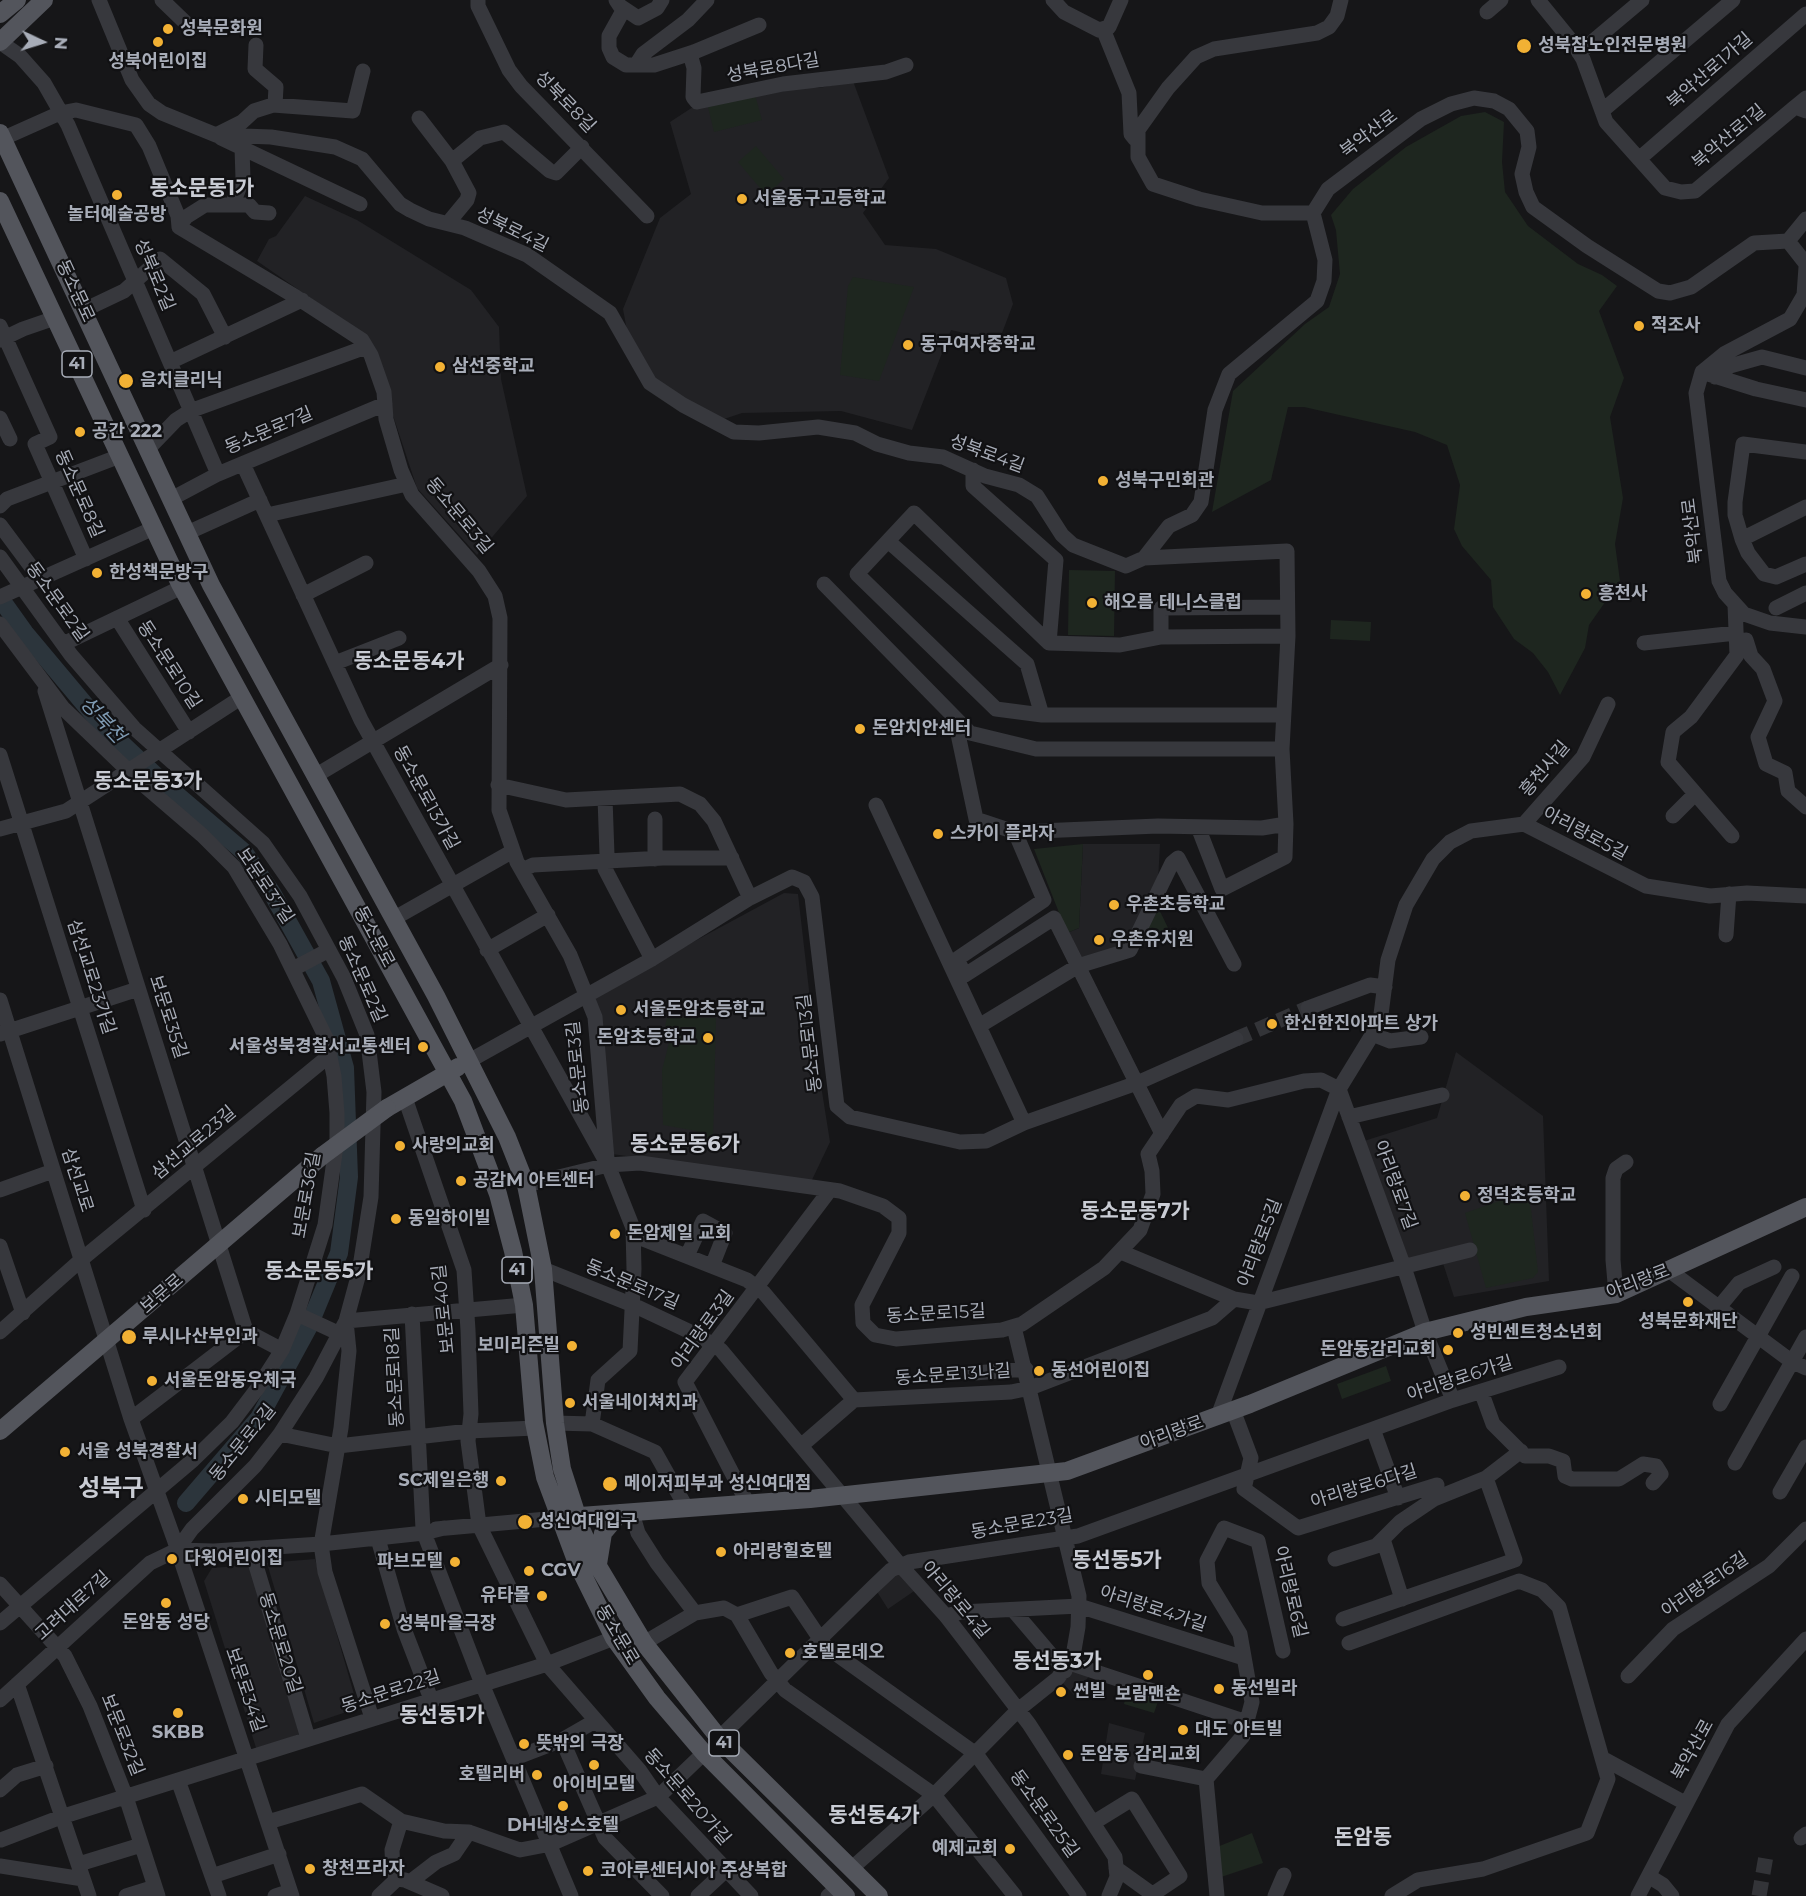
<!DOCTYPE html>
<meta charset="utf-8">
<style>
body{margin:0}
#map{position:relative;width:1806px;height:1896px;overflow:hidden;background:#161618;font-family:Montserrat,sans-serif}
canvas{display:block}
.north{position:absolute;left:12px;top:12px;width:60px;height:60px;-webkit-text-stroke:4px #111113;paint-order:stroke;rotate:94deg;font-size:16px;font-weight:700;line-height:24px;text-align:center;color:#a8adb8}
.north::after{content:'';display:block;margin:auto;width:21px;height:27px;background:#a8adb8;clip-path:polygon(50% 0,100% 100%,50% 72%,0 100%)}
</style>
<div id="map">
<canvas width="1806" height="1896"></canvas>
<div class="north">N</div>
</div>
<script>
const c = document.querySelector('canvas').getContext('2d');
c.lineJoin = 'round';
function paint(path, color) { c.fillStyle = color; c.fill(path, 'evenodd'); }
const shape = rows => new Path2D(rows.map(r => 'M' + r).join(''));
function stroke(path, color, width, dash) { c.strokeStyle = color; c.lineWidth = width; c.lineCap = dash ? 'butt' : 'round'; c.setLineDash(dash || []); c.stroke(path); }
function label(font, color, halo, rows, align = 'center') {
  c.font = font + ' Montserrat,"Noto Sans KR",sans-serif'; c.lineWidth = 4.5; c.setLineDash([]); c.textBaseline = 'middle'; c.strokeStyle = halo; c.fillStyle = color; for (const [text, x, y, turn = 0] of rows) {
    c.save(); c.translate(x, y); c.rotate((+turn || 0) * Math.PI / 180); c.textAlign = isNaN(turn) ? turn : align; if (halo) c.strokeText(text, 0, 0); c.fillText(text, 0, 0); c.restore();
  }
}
paint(shape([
 [853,81,889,178,863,213,885,245,936,249,1006,278,1013,304,999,341,951,330,912,430,841,411,742,413,724,419,654,382,628,336,623,309,660,218,691,194,670,122,693,107,786,86,819,88],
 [305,196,357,220,471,290,499,327,501,379,527,496,477,555,417,488,367,337,257,261,269,239,276,236],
 [1083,844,1160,844,1158,881,1128,948,1079,964,1067,933,1079,928],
 [784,893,798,894,817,1060,830,1142,811,1182,612,1154,591,997],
 [1456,1052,1543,1116,1549,1281,1454,1297,1439,1251,1407,1259,1364,1141,1437,1118],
 [315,1559,358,1708,314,1723,267,1563],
 [249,1565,306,1731,257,1751,204,1581,212,1568],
 [901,1566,920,1587,888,1609,874,1587],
 [1070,1665,1091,1674,1074,1695,1059,1679],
 [1109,1723,1145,1733,1135,1780,1101,1774]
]), '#222225');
paint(shape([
 [755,95,762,120,714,132,708,107],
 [1485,112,1504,122,1502,162,1505,192,1528,226,1578,264,1602,275,1617,286,1599,311,1624,378,1610,417,1623,498,1615,544,1620,581,1589,625,1585,648,1560,695,1548,672,1533,653,1514,639,1493,607,1491,580,1462,546,1454,529,1460,485,1447,445,1415,432,1304,407,1288,407,1271,480,1212,512,1233,391,1305,324,1329,307,1340,274,1336,230,1331,215,1353,189,1406,147,1461,116],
 [756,146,784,179,766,195,738,162],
 [853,277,914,287,879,381,840,375,848,286],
 [1069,570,1115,571,1114,636,1068,635],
 [1331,620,1371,622,1370,641,1330,639],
 [1083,844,1079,928,1067,933,1034,849],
 [1156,903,1170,932,1136,947],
 [667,1017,716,1018,713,1140,707,1148,693,1146,697,1131,663,1125,662,1070,670,1039,663,1037],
 [1525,1192,1531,1209,1538,1272,1533,1278,1486,1288,1465,1213],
 [1386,1366,1391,1381,1342,1399,1337,1384],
 [1128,1685,1160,1696,1154,1713,1124,1704],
 [1252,1833,1263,1863,1221,1877,1217,1847]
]), '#1e261f');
stroke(shape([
 [0,598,25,633,102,725,170,789,244,852,272,893,321,981,345,1068,349,1177,339,1253,308,1328,259,1418,186,1503]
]), '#2c353c', 18);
stroke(shape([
 [1236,1039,1308,1008],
 [1759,1896,1766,1856]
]), '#333438', 15, [15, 8]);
stroke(shape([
 [99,0,132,80,149,104,162,113,216,135,271,137,335,147,362,159,400,204,410,210,429,219,465,228,527,255,610,313,650,383,683,405,734,432,759,433,818,427,855,433,877,444,909,453,943,457,985,476,1019,485,1037,496,1062,535,1073,545,1126,566,1144,558,1169,526,1192,515,1201,502,1215,410,1229,374,1317,301,1324,281,1325,260,1313,213],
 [162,0,191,28],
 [478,0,478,6,509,70,521,86,647,216],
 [616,0,620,6,638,18,657,8,662,0],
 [1053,0,1064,12,1099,30,1109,27,1121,0],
 [1341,0,1337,16,1329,27,1317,33,1214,49,1196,57,1168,88,1138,130,1138,157,1153,184,1199,199,1262,213,1313,213,1328,189,1421,119,1451,104,1474,98,1494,101,1509,109,1527,131,1529,147,1522,174,1526,192,1533,207,1587,246,1658,291,1670,293,1691,287,1754,243,1788,241,1806,264],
 [1538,0,1573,43,1583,59,1606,122,1665,188,1681,192,1695,191,1795,107],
 [624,9,609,36,609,48,613,57,626,65,654,65,694,52,759,25],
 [1487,12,1501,0],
 [1103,29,1129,93,1131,134,1135,139],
 [0,42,20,56,44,83,68,125,218,474],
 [256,45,255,69,276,87,275,105],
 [1579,53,1642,0],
 [690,54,694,68,693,97,697,102,783,84,886,72,906,65],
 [636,65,643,54,688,20,707,0],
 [1806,98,1795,107,1806,111],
 [1602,111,1733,0],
 [419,118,452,161,469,193,467,200,448,223],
 [218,134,242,122,254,111,273,105,353,111,363,71],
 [4,138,60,113,76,110,136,125,149,146,178,216,179,227],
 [221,138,360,204],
 [1639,159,1806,14],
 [452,161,480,138,504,132,550,171,556,173,582,147],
 [232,205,243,179,242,148],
 [179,227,296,297,362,340,371,355,384,392,386,419,401,470,412,495,479,571,495,596,500,618,499,810,517,862,570,955,595,1017,607,1159],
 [179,227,186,217,205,205,249,205,255,212,269,213],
 [1788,241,1806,219],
 [1806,267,1804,295,1790,319,1724,354,1702,372,1696,393,1719,581,1725,593,1744,614,1770,623,1806,627],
 [84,310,124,291,160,259,203,294,225,337],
 [0,326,50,437,35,444,86,559],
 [0,340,23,329,55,318],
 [170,362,302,300],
 [1702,372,1756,389,1806,400],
 [1715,377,1730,366,1762,357,1806,368],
 [0,418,10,439],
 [148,449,176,420,190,411,366,347],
 [1806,452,1743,444,1735,502,1735,515,1742,539,1748,553,1764,574,1776,577,1806,564],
 [243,464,361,720,608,1165,633,1228,634,1269,630,1351,598,1380,592,1424,555,1423],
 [973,470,973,486,1056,560,1049,643,1120,645,1161,637],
 [171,499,218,474,385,404],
 [0,506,7,499,120,456],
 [267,515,407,484],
 [0,525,41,580],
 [187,533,260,500],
 [1742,539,1806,507],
 [888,541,1027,664,1042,715],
 [0,557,71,655,134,728,263,843,300,896,344,978,367,1035,374,1092,371,1197,359,1273,346,1321,316,1378,280,1434,255,1466,192,1529,177,1550],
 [824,584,970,733,1036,749,1282,749],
 [303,595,366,563],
 [0,597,154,528],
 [1287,607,1161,608,1161,637,1288,636],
 [1776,608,1806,593],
 [117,618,189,732],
 [0,624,63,708,138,780,202,835,234,867,280,944,326,1038,334,1076,337,1113,337,1139,325,1225,297,1314,282,1350,257,1389,232,1422,193,1460,0,1623],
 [1746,640,1751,656,1763,669,1775,701,1758,737,1766,764,1785,773,1788,791,1806,807],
 [1049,643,914,513,857,574,996,709,1042,715,1283,715],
 [1644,643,1736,633],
 [63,644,182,587],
 [335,663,399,638],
 [45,691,246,1331,282,1350],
 [955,720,976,819,1015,832,1158,826,1262,828,1286,824,1282,749,1288,636,1287,551,1144,558],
 [0,755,144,1210],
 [315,776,501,665],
 [498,785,566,800,680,794,700,804,714,821,750,898],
 [605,798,607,855,605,869,652,959],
 [876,805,1024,1123],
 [1673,816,1695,794],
 [1524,824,1583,757,1608,704],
 [1198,827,1222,889,1285,857,1286,824],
 [0,829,66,811,242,697],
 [1015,832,1044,900,957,959,965,975,1054,918,1162,1134],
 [1732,836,1668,762,1673,732,1691,717,1737,655,1735,605],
 [655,859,655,819],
 [522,870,533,865,663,858,732,858],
 [393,919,513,851],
 [1726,935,1729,894],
 [487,950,548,915],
 [293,969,329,950],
 [0,1000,131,1419,174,1539,292,1896],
 [1308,1008,1370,985,1385,987],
 [979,1026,1078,966,1130,950,1172,863,1178,858,1234,964],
 [0,1034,138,989],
 [1372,1034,1390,1041,1421,1037],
 [469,1061,652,959,750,898,792,877,804,882,812,897,837,1106,850,1117,960,1142,986,1141,1024,1123,1137,1083,1236,1039],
 [405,1098,464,1270,468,1330,471,1414,468,1441,479,1525,547,1664,640,1771,658,1797,751,1896],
 [1349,1117,1442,1095],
 [526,1185,608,1165,640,1163,840,1191,883,1206,899,1218,899,1233,862,1305,863,1323,875,1335,896,1339,1002,1330,1022,1324,1104,1268,1140,1230,1153,1194,1152,1171,1148,1154,1181,1105,1196,1096,1228,1100,1304,1081,1321,1080,1339,1089,1404,1267,1425,1332,1453,1400],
 [0,1190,53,1171],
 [633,1235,747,1280,764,1293,854,1400,1011,1392,1030,1388,1212,1318,1234,1299],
 [0,1246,23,1313],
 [1121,1252,1234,1299,1258,1303,1470,1250],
 [687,1256,703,1221,725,1233,712,1266],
 [543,1269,633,1305,699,1336,721,1350,901,1566,946,1616,1029,1724,1115,1857,1117,1877,1109,1896],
 [1670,1271,1791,1361,1806,1368],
 [1616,1294,1613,1260,1613,1178,1616,1169,1626,1162],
 [1720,1306,1739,1283,1774,1267],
 [297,1314,338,1333],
 [412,1314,423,1529],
 [0,1332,82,1259,330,1055],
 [974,1373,1026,1369],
 [1481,1391,1493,1424,1525,1456,1549,1456,1563,1461,1565,1476,1572,1479,1619,1479,1643,1464,1656,1466,1661,1474,1653,1483],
 [1720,1404,1792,1276],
 [1233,1410,1251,1458,1244,1489,1298,1528,1437,1485],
 [1218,1416,1339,1089,1380,1022,1388,960,1406,905,1433,859,1450,842,1471,831,1524,824,1646,886,1710,896,1747,893,1806,896],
 [131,1419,246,1331],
 [592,1424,655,1452,687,1509],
 [1373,1429,1398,1498],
 [280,1434,338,1446,469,1431,535,1428],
 [802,1445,854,1400],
 [1735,1463,1806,1337],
 [1780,1492,1806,1447],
 [748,1504,685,1382,830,1190],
 [632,1513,638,1533,657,1563,695,1613],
 [436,1529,558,1518],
 [424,1533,482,1684,571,1896],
 [322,1539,341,1428,349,1351,346,1321,524,1305],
 [378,1539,404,1629,431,1699],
 [1383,1539,1402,1599],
 [321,1544,325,1572,372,1718],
 [251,1549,308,1738],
 [1335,1559,1376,1546,1400,1522,1434,1499,1486,1478,1521,1451],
 [0,1584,65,1656,90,1706,126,1797,158,1896],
 [1013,1610,1065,1671],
 [737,1615,771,1673,785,1690,934,1795,1015,1896],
 [946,1616,961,1612,1079,1606,1244,1658],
 [1343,1619,1515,1560,1486,1478],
 [644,1643,695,1613,724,1608,737,1615,792,1597,825,1646,976,1754,1079,1896],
 [1349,1643,1519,1581,1542,1590,1559,1607,1602,1758,1685,1803],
 [1069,1663,1247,1722],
 [1628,1676,1673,1629,1769,1566,1806,1529],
 [17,1684,89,1896],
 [0,1700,150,1563,177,1550,214,1551,321,1544,424,1533,444,1528],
 [719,1738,873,1587,891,1570,909,1562,1078,1536,1453,1400,1559,1367],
 [562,1740,605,1838,662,1896],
 [515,1758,562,1740,595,1721],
 [1141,1766,1206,1779],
 [178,1780,219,1896],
 [0,1790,17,1775,46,1766],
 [268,1822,362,1794,401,1821,444,1831,469,1832,520,1850,551,1844,658,1797,704,1753],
 [1093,1823,1132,1799,1180,1876,1153,1894],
 [1801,1838,1806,1834],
 [1,1840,61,1817,547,1664,614,1638],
 [79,1864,141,1845],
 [0,1866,83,1879],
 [852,1868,934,1795,1018,1710,1058,1678,1073,1656,1078,1627,1079,1596,1014,1327],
 [1116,1868,1155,1896],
 [212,1876,279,1854],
 [1650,1877,1663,1885,1672,1896],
 [397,1879,393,1872,392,1850,401,1821],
 [410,1882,436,1862,454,1854,469,1832],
 [126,1896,155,1887],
 [275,1896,290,1891],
 [379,1896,397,1879,405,1880,442,1896],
 [698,1896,725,1871],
 [828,1896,837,1888],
 [1217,1896,1206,1779,1243,1736,1252,1702,1240,1634,1209,1583,1207,1561,1224,1528,1258,1541,1283,1651],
 [1275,1896,1284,1875],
 [1392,1896,1418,1880,1483,1869,1587,1833,1608,1779,1602,1758],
 [1638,1896,1728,1724,1806,1639]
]), '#37383d', 15);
stroke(shape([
 [0,14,17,0],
 [0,42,44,0],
 [0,133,211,585,436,996,507,1137,526,1185,543,1269,555,1423,562,1469,582,1531,598,1566,644,1643,719,1738,879,1896],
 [0,201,180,584,463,1101,498,1194,513,1251,524,1305,534,1422,545,1477,577,1563,614,1638,657,1698,704,1753,846,1896],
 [387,1108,458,1067],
 [0,1431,322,1156],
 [567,1517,810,1499,1067,1471,1250,1404,1425,1332,1526,1307,1616,1294,1806,1207],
 [598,1564,603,1533,620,1513]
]), '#53555c', 18);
stroke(shape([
 [322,1156,387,1108]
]), '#53555c', 18);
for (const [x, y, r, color] of [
 [168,29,6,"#f2b134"],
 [158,42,6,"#f2b134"],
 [1524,46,8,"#f2b134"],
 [117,195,6,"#f2b134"],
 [742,199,6,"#f2b134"],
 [1639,326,6,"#f2b134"],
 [908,345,6,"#f2b134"],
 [440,367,6,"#f2b134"],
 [126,381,8,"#f2b134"],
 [80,432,6,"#f2b134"],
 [1103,481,6,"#f2b134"],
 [97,573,6,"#f2b134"],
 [1586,594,6,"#f2b134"],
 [1092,603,6,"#f2b134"],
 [860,729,6,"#f2b134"],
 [938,834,6,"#f2b134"],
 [1114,905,6,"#f2b134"],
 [1099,940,6,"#f2b134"],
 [621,1010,6,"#f2b134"],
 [1272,1024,6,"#f2b134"],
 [708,1038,6,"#f2b134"],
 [423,1047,6,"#f2b134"],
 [400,1146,6,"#f2b134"],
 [461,1181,6,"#f2b134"],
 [1465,1196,6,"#f2b134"],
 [396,1219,6,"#f2b134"],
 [615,1234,6,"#f2b134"],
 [1688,1302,6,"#f2b134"],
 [1458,1333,6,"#f2b134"],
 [129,1337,8,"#f2b134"],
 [572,1346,6,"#f2b134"],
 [1448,1350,6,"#f2b134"],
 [1039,1371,6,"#f2b134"],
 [152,1381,6,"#f2b134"],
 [570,1403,6,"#f2b134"],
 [65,1452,6,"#f2b134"],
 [501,1481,6,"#f2b134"],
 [610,1484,8,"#f2b134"],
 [243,1499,6,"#f2b134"],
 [525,1522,8,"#f2b134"],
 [721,1552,6,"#f2b134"],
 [172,1559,6,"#f2b134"],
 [455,1562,6,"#f2b134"],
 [529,1571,6,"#f2b134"],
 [542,1596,6,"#f2b134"],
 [166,1603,6,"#f2b134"],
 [385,1624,6,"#f2b134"],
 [790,1653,6,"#f2b134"],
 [1148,1675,6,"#f2b134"],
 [1219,1689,6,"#f2b134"],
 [1061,1692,6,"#f2b134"],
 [178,1713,6,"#f2b134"],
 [1183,1730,6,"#f2b134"],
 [524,1744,6,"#f2b134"],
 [1068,1755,6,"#f2b134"],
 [594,1765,6,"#f2b134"],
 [537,1775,6,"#f2b134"],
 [563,1806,6,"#f2b134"],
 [1010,1849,6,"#f2b134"],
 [310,1869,6,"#f2b134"],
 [588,1871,6,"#f2b134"]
]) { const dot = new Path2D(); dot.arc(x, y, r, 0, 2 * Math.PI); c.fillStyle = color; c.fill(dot); stroke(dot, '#111113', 2); }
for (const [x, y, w] of [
 [77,364,30],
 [517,1270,30],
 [724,1743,30]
]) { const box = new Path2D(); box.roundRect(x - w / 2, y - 13, w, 26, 4.5); c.fillStyle = '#111113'; c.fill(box); stroke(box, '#a8adb8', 1.5); }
label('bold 16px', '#a8adb8', null, [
 ["41",77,364],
 ["41",517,1270],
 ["41",724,1743]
]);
label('bold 18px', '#a8adb8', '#111113', [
 ["성북문화원",180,29],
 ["성북참노인전문병원",1538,46],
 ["성북어린이집",158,62,"center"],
 ["서울동구고등학교",754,199],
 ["놀터예술공방",117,215,"center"],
 ["적조사",1651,326],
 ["동구여자중학교",920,345],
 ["삼선중학교",452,367],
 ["음치클리닉",140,381],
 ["공간 222",92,432],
 ["성북구민회관",1115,481],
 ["한성책문방구",109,573],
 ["흥천사",1598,594],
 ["해오름 테니스클럽",1104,603],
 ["돈암치안센터",872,729],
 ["스카이 플라자",950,834],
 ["우촌초등학교",1126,905],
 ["우촌유치원",1111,940],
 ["서울돈암초등학교",633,1010],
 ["한신한진아파트 상가",1284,1024],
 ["돈암초등학교",696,1038,"right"],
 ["서울성북경찰서교통센터",411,1047,"right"],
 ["사랑의교회",412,1146],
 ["공감M 아트센터",473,1181],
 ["정덕초등학교",1477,1196],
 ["동일하이빌",408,1219],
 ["돈암제일 교회",627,1234],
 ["성북문화재단",1688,1322,"center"],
 ["성빈센트청소년회",1470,1333],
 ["루시나산부인과",142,1337],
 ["보미리즌빌",560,1346,"right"],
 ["돈암동감리교회",1436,1350,"right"],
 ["동선어린이집",1051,1371],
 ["서울돈암동우체국",164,1381],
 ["서울네이쳐치과",582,1403],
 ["서울 성북경찰서",77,1452],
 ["SC제일은행",489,1481,"right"],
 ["메이저피부과 성신여대점",624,1484],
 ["시티모텔",255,1499],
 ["성신여대입구",538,1522],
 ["아리랑힐호텔",733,1552],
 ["다윗어린이집",184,1559],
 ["파브모텔",443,1562,"right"],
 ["CGV",541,1571],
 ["유타몰",530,1596,"right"],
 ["돈암동 성당",166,1623,"center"],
 ["성북마을극장",397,1624],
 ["호텔로데오",802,1653],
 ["동선빌라",1231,1689],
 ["썬빌",1073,1692],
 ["보람맨숀",1148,1695,"center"],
 ["대도 아트빌",1195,1730],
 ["SKBB",178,1733,"center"],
 ["뜻밖의 극장",536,1744],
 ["돈암동 감리교회",1080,1755],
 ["호텔리버",525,1775,"right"],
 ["아이비모텔",594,1785,"center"],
 ["DH네상스호텔",563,1826,"center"],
 ["예제교회",998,1849,"right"],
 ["창천프라자",322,1869],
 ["코아루센터시아 주상복합",600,1871]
], 'left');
label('18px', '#a8adb8', '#111113', [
 ["성북로8다길",773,68,-10],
 ["북악산로1가길",1710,71,-41],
 ["성북로8길",565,102,46],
 ["북악산로",1369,134,-37],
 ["북악산로1길",1729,137,-40],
 ["성북로4길",512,230,26],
 ["성북로2길",154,275,67],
 ["동소문로",75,291,65],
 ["동소문로7길",269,431,-23],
 ["성북로4길",987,454,20],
 ["동소문로8길",79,494,66],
 ["동소문로3길",459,516,50],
 ["북악산로",1693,531,-97],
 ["동소문로2길",57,602,54],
 ["동소문로10길",169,665,57],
 ["흥천사길",1545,769,-50],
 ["동소문로13가길",426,798,61],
 ["아리랑로5길",1585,834,28],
 ["보문로37길",265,886,56],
 ["동소문로",374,937,62],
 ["삼선교로23가길",91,977,72],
 ["동소문로2길",362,979,66],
 ["보문로35길",168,1017,72],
 ["동소문로13길",810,1043,-97],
 ["동소문로3길",578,1067,-96],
 ["삼선교로23길",194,1143,-40],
 ["삼선교로",77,1180,72],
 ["아리랑로7길",1395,1185,70],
 ["보문로36길",307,1195,-80],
 ["아리랑로5길",1260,1243,-69],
 ["아리랑로",1638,1282,-21],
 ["동소문로17길",632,1285,23],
 ["보문로",162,1294,-41],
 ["보문로40길",444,1309,-96],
 ["동소문로15길",936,1314,-3],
 ["아리랑로3길",703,1330,-54],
 ["동소문로13나길",953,1375,-4],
 ["동소문로18길",395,1377,-93],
 ["아리랑로6가길",1460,1379,-18],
 ["아리랑로",1172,1433,-20],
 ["동소문로2길",243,1443,-51],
 ["아리랑로6다길",1364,1487,-17],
 ["동소문로23길",1022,1524,-10],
 ["아리랑로16길",1705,1585,-34],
 ["아리랑로6길",1290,1592,77],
 ["아리랑로4길",955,1600,50],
 ["고려대로7길",73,1606,-42],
 ["아리랑로4가길",1153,1609,18],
 ["동소문로",617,1635,59],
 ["동소문로20길",280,1643,73],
 ["보문로34길",245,1690,71],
 ["동소문로22길",391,1692,-18],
 ["보문로32길",122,1735,68],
 ["북악산로",1693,1750,-61],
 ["동소문로20가길",687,1797,49],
 ["동소문로25길",1044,1814,54]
]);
label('italic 20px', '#7f9bb3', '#111113', [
 ["성북천",102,720,47]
]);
label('bold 21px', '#c9ccd4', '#111113', [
 ["동소문동1가",202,189],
 ["동소문동4가",409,662],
 ["동소문동3가",148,782],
 ["동소문동6가",685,1145],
 ["동소문동7가",1135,1212],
 ["동소문동5가",319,1272],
 ["동선동5가",1117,1561],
 ["동선동3가",1057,1662],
 ["동선동1가",442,1716],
 ["동선동4가",874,1816],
 ["돈암동",1363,1838]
]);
label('bold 24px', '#c9ccd4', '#111113', [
 ["성북구",111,1489]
]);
</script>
